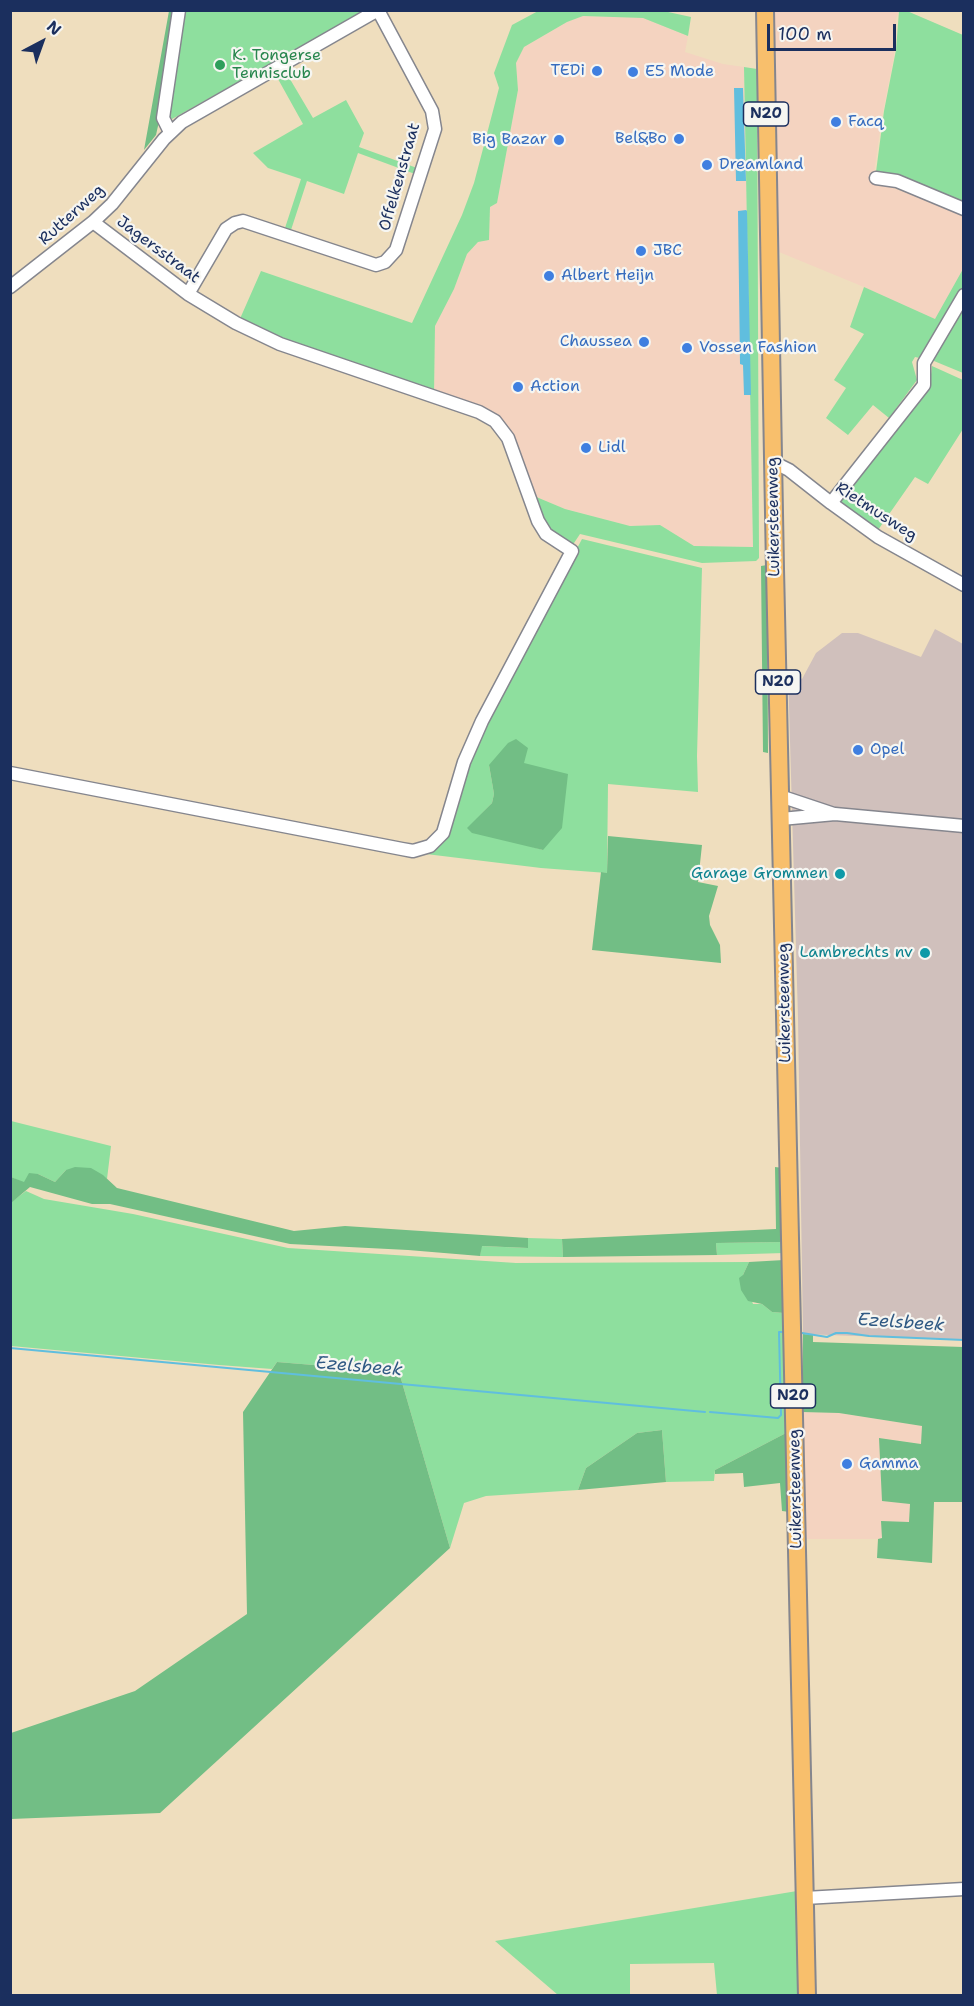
<!DOCTYPE html>
<style>
body{margin:0}
#map{position:relative;width:974px;height:2006px;overflow:hidden;background:#efdebe;font-family:"Shantell Sans",sans-serif}
canvas{display:block}
.frame{position:absolute;inset:0;border:12px solid #1b2f5e;pointer-events:none}
.north{position:absolute;left:12px;top:12px;width:60px;height:60px;-webkit-text-stroke:4px #f6f6f2;paint-order:stroke;rotate:41deg;font-size:16px;font-weight:700;line-height:24px;text-align:center;color:#1b2f5e}
.north::after{content:'';display:block;margin:auto;width:21px;height:27px;background:#1b2f5e;clip-path:polygon(50% 0,100% 100%,50% 72%,0 100%)}
.scale{position:absolute;left:767px;top:24px;width:129px;height:27px;box-sizing:border-box;border:3px solid #1b2f5e;border-top:0;padding-left:8px;font-size:18px;line-height:21px;white-space:nowrap;color:#1b2f5e;-webkit-text-stroke:4px #f6f6f2;paint-order:stroke}
</style>
<div id="map">
<canvas width="974" height="2006"></canvas>
<div class="frame"></div>
<div class="north">N</div>
<div class="scale">100 m</div>
</div>
<script>
const c = document.querySelector('canvas').getContext('2d');
c.lineJoin = 'round';
function paint(path, color) { c.fillStyle = color; c.fill(path, 'evenodd'); }
const shape = rows => new Path2D(rows.map(r => 'M' + r).join(''));
function stroke(path, color, width, dash) { c.strokeStyle = color; c.lineWidth = width; c.lineCap = dash ? 'butt' : 'round'; c.setLineDash(dash || []); c.stroke(path); }
function label(font, color, halo, rows, align = 'center') {
  c.font = font + ' "Shantell Sans",sans-serif'; c.lineWidth = 4.5; c.setLineDash([]); c.textBaseline = 'middle'; c.strokeStyle = halo; c.fillStyle = color; for (const [text, x, y, turn = 0] of rows) {
    c.save(); c.translate(x, y); c.rotate((+turn || 0) * Math.PI / 180); c.textAlign = isNaN(turn) ? turn : align; if (halo) c.strokeText(text, 0, 0); c.fillText(text, 0, 0); c.restore();
  }
}
paint(shape([
 [773,11,899,11,896,19,894,56,882,117,873,180,963,215,963,272,936,320,864,287,779,252],
 [583,16,643,18,688,36,685,52,723,64,744,67,753,547,694,546,660,525,630,526,565,509,534,496,504,428,434,395,435,326,454,289,467,254,478,242,489,240,490,207,497,203,518,90,516,63,524,47,567,22],
 [802,1412,839,1413,922,1426,922,1444,880,1438,910,1504,909,1522,878,1539,803,1539]
]), '#f4d3c0');
paint(shape([
 [935,629,963,644,963,1340,803,1334,798,1018,788,672,802,679,816,653,842,633,858,633,921,657]
]), '#d0c0bc');
paint(shape([
 [540,10,659,10,691,17,688,36,643,18,583,16,567,22,524,47,516,63,518,90,497,203,490,207,489,240,478,242,467,254,454,289,435,326,434,395,277,341,239,321,261,271,412,323,462,215,474,183,499,88,494,73,512,25],
 [182,11,365,11,172,119,168,115],
 [899,11,907,11,963,35,963,207,876,172,884,111,896,50],
 [744,67,757,69,759,558,756,561,702,563,580,534,572,546,548,532,534,496,565,509,630,526,660,525,694,546,753,547],
 [287,74,313,118,346,100,364,133,359,147,417,168,415,174,358,153,344,194,307,181,291,230,285,228,301,179,268,168,253,153,303,124,278,79],
 [963,269,963,373,934,361,915,357,912,362,917,380,889,418,873,405,848,435,826,418,846,388,834,380,864,334,850,327,864,287,935,319],
 [932,366,963,380,963,429,928,484,915,477,878,530,839,502,926,392,930,383],
 [582,539,702,568,697,756,698,792,608,784,607,873,541,868,426,854,437,845,475,741],
 [489,765,543,850,468,828,492,803,494,794],
 [11,1121,111,1146,107,1179,102,1175,66,1170,55,1182,38,1174,24,1183,11,1177],
 [26,1191,44,1199,133,1214,288,1248,516,1263,749,1262,743,1275,753,1304,762,1304,772,1312,784,1313,786,1433,715,1470,714,1481,666,1482,662,1430,637,1433,586,1468,578,1490,486,1496,464,1503,450,1548,399,1372,277,1362,272,1369,219,1365,11,1346,10,1203],
 [528,1238,562,1239,563,1257,480,1256,481,1246,527,1248],
 [784,1242,784,1253,717,1255,716,1243],
 [797,1891,799,1995,717,1995,714,1963,630,1964,630,1995,558,1995,495,1941]
]), '#8edf9e');
paint(shape([
 [169,11,177,11,160,117,156,135,144,150],
 [767,565,768,753,763,752,761,566],
 [516,739,528,748,524,763,568,774,562,828,543,850,472,833,467,828,492,803,494,794,489,765,508,743],
 [608,836,702,845,698,882,718,886,709,916,710,925,720,945,721,963,592,950,601,872,607,873],
 [75,1167,91,1168,103,1175,117,1188,294,1231,345,1226,528,1238,528,1248,482,1246,480,1256,408,1250,290,1244,110,1204,92,1204,30,1187,11,1203,11,1177,24,1182,29,1173,38,1174,55,1182,66,1170],
 [775,1167,783,1168,784,1242,716,1243,717,1255,563,1257,562,1239,776,1229],
 [784,1260,784,1313,772,1312,762,1304,748,1301,741,1290,739,1278,743,1275,749,1262],
 [803,1334,813,1335,813,1342,963,1347,963,1502,934,1502,932,1563,877,1558,878,1539,882,1538,881,1521,909,1522,910,1504,882,1501,879,1438,921,1444,922,1426,839,1413,802,1412],
 [277,1362,399,1372,450,1548,160,1813,11,1819,11,1733,135,1691,247,1614,243,1412],
 [662,1430,666,1482,578,1490,586,1468,637,1433],
 [786,1433,790,1512,782,1511,780,1483,744,1487,743,1473,715,1474,715,1470]
]), '#72be85');
paint(shape([
 [734,88,743,88,746,181,736,181],
 [746,210,747,211,751,395,744,395,743,365,740,364,738,211]
]), '#60bede');
stroke(shape([
 [802,1333,827,1337,836,1333,847,1333,869,1336,964,1340],
 [10,1348,705,1412],
 [710,1412,778,1418,781,1415,779,1332,782,1332]
]), '#60bede', 2);
const minor = shape([
 [170,132,163,118,179,10],
 [876,178,897,181,964,209],
 [10,287,93,222,112,204,164,139,182,122,378,10,432,111,435,129,396,250,385,262,376,265,243,221,235,223,226,229,188,294],
 [773,462,789,470,831,503,878,537,964,585],
 [831,503,924,385,924,363,964,295],
 [10,773,402,849,413,851,430,846,443,833,464,762,482,721,572,551,546,534,538,521,508,438,495,421,479,412,280,344,236,323,188,294,93,222],
 [780,796,834,814],
 [781,819,835,814,964,826],
 [805,1898,964,1889]
]);
const major = shape([
 [765,10,775,569,807,1996]
]);
stroke(minor, '#85868e', 15);
stroke(major, '#85868e', 20);
stroke(minor, '#fff', 12);
stroke(major, '#f8bf6c', 16);
for (const [x, y, r, color] of [
 [220,65,6,"#2e9e5b"],
 [597,71,6,"#3f7fe0"],
 [633,72,6,"#3f7fe0"],
 [836,122,6,"#3f7fe0"],
 [679,139,6,"#3f7fe0"],
 [559,140,6,"#3f7fe0"],
 [707,165,6,"#3f7fe0"],
 [641,251,6,"#3f7fe0"],
 [549,276,6,"#3f7fe0"],
 [644,342,6,"#3f7fe0"],
 [687,348,6,"#3f7fe0"],
 [518,387,6,"#3f7fe0"],
 [586,448,6,"#3f7fe0"],
 [858,750,6,"#3f7fe0"],
 [840,874,6,"#0f9aa8"],
 [925,953,6,"#0f9aa8"],
 [847,1464,6,"#3f7fe0"]
]) { const dot = new Path2D(); dot.arc(x, y, r, 0, 2 * Math.PI); c.fillStyle = color; c.fill(dot); stroke(dot, '#f6f6f2', 2); }
for (const [x, y, w] of [
 [766,114,45],
 [778,682,45],
 [793,1396,45]
]) { const box = new Path2D(); box.roundRect(x - w / 2, y - 12, w, 24, 4.5); c.fillStyle = '#f6f6f2'; c.fill(box); stroke(box, '#1b2f5e', 1.5); }
label('bold 15px', '#1b2f5e', null, [
 ["N20",766,114],
 ["N20",778,682],
 ["N20",793,1396]
]);
label('16px', '#27864d', '#f6f6f2', [
 ["K. Tongerse",232,56],
 ["Tennisclub",232,74]
], 'left');
label('16px', '#366cbe', '#f6f6f2', [
 ["TEDi",585,71,"right"],
 ["E5 Mode",645,72],
 ["Facq",848,122],
 ["Bel&Bo",667,139,"right"],
 ["Big Bazar",547,140,"right"],
 ["Dreamland",719,165],
 ["JBC",653,251],
 ["Albert Heijn",561,276],
 ["Chaussea",632,342,"right"],
 ["Vossen Fashion",699,348],
 ["Action",530,387],
 ["Lidl",598,448],
 ["Opel",870,750],
 ["Gamma",859,1464]
], 'left');
label('16px', '#1b2f5e', '#f6f6f2', [
 ["Offelkenstraat",400,177,-74],
 ["Rutterweg",72,215,-42],
 ["Jagersstraat",158,250,37],
 ["Rietmusweg",876,512,33],
 ["Luikersteenweg",774,517,-91],
 ["Luikersteenweg",785,1003,-91],
 ["Luikersteenweg",796,1489,-91]
]);
label('16px', '#0d838f', '#f6f6f2', [
 ["Garage Grommen",828,874],
 ["Lambrechts nv",913,953]
], 'right');
label('italic 18px', '#305a84', '#f6f6f2', [
 ["Ezelsbeek",901,1323,4],
 ["Ezelsbeek",359,1367,5]
]);
</script>
